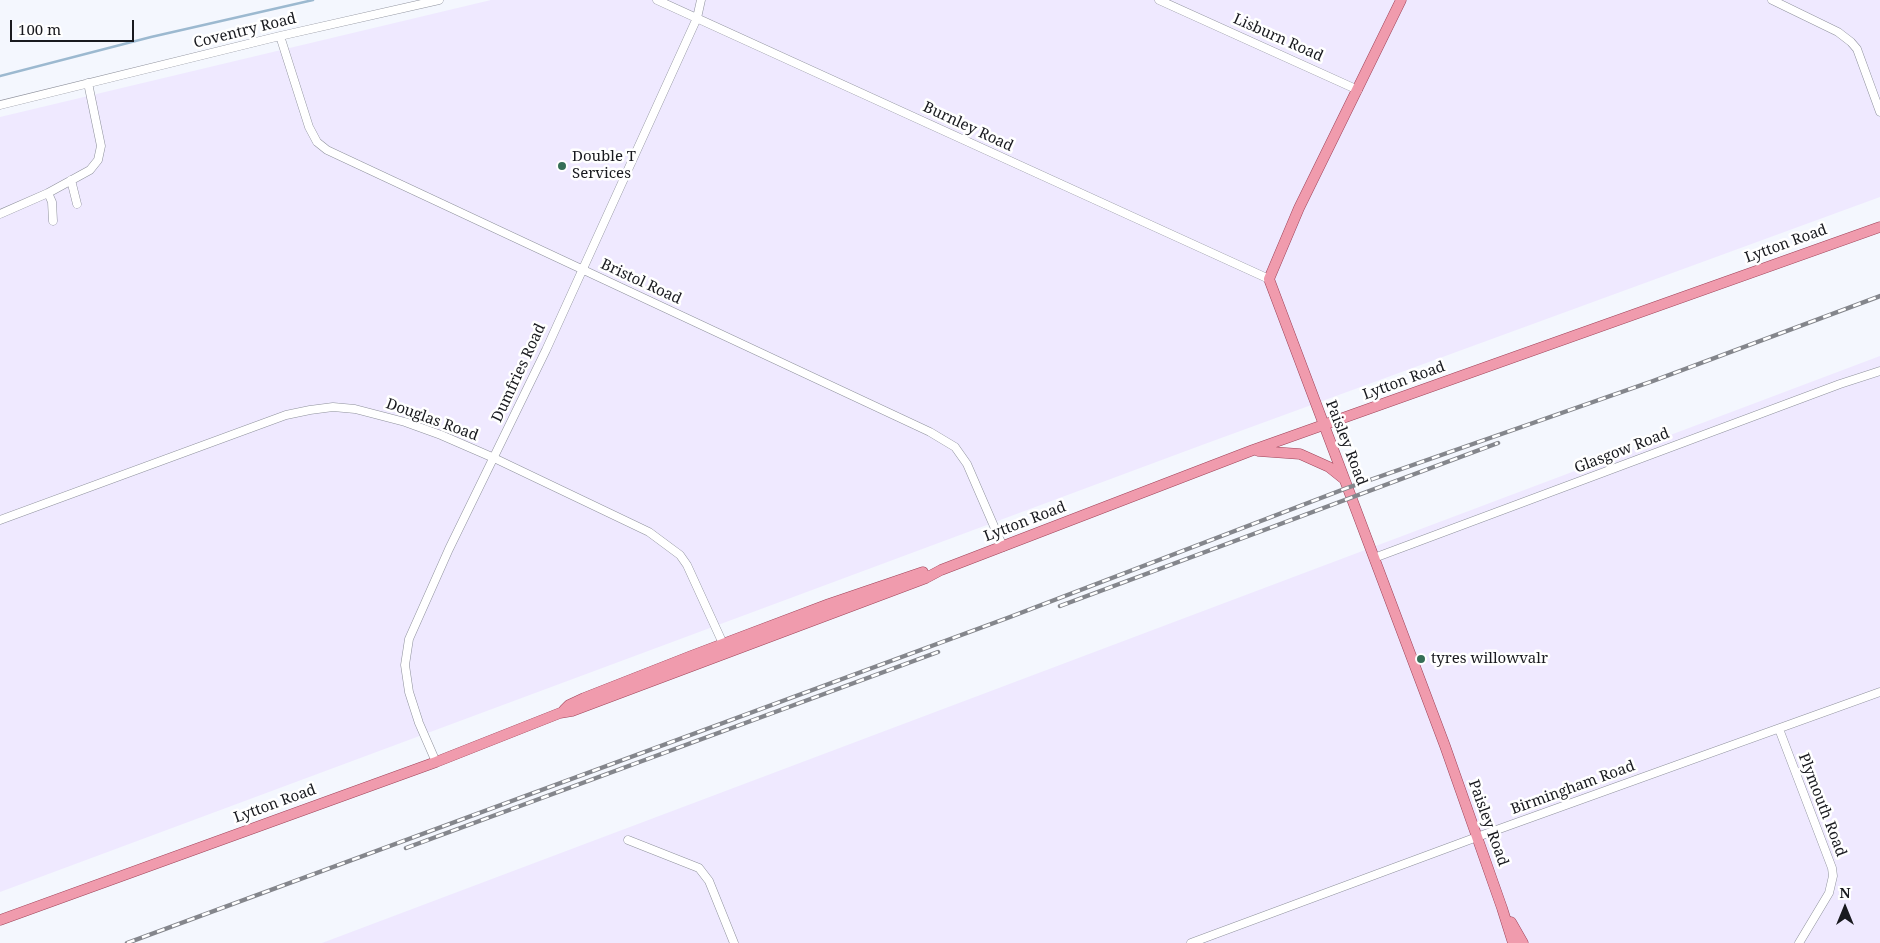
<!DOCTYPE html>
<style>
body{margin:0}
#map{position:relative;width:1880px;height:943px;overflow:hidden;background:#f4f7fe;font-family:"Noto Serif",serif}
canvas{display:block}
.north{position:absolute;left:1820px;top:883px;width:50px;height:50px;-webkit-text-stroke:4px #fff;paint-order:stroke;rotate:0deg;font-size:14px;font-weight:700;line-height:20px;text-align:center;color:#191a1f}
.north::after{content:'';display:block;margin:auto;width:18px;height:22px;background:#191a1f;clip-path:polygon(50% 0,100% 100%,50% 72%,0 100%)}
.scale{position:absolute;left:10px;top:20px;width:124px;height:22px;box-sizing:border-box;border:2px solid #191a1f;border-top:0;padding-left:6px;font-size:15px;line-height:18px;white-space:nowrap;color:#191a1f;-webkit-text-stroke:4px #fff;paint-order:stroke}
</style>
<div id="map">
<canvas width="1880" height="943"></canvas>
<div class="north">N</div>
<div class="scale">100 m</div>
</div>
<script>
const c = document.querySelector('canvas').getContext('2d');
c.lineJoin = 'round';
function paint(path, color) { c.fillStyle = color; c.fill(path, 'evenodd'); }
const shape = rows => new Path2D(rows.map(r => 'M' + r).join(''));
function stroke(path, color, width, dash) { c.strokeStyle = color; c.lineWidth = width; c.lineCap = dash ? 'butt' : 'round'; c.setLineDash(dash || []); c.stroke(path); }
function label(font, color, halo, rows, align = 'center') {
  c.font = font + ' "Noto Serif",serif'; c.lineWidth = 5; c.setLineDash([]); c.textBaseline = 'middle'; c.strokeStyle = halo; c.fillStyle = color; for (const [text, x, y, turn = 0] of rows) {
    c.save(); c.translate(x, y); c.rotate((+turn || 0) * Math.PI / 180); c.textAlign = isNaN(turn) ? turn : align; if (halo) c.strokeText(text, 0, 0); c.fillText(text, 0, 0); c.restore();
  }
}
paint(shape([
 [491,0,1880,0,1880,197,1202,445,0,892,0,117],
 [1880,356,1880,943,322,943]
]), '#efe9ff');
stroke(shape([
 [0,76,151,37,313,0]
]), '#9cb9d0', 2.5);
const minor = shape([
 [657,0,1269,279],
 [1159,0,1358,90],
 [1772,0,1838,32,1851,42,1857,49,1880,112],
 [280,36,309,127,317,142,327,150,930,432,955,447,967,464,1003,547],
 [0,105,280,36,439,0],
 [71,180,77,204],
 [48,193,52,202,53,221],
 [0,214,48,193,90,170,98,160,101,146,88,83],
 [0,520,286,415,310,410,333,407,355,409,405,422,441,435,494,458,649,532,680,555,687,565,725,648],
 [1374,558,1840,384,1880,371],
 [1779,729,1832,868,1833,876,1829,893,1799,943],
 [436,762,419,723,409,692,405,665,409,639,449,549,546,350,697,18,701,0],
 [628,840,699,868,709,881,734,943],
 [1191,943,1477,837,1880,692]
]);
const major = shape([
 [1401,0,1299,208,1269,279,1445,746,1502,908,1513,943],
 [1258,451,1300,454,1329,467,1344,479],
 [564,710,569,705,584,698,691,656,829,604,923,572],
 [0,920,436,762,560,713,572,711,926,578,941,570,1253,450,1880,227],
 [1511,922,1523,943]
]);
stroke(minor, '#8f929d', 9);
stroke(major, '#9e4258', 11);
stroke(minor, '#fff', 8);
stroke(major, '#f09bad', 10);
const rail = shape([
 [1060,606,1498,443],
 [406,848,938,652],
 [127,943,1010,617,1347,488,1653,381,1880,296]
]);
stroke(rail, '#84868c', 4.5);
stroke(rail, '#fff', 2.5, [8]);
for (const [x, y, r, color] of [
 [562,166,5,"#356e56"],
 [1421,659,5,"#356e56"]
]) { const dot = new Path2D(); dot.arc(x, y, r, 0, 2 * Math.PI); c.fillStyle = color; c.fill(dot); stroke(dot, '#fff', 2); }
label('15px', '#191a1f', '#fff', [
 ["Coventry Road",245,31,-14],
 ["Lisburn Road",1278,38,24],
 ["Burnley Road",968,127,25],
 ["Lytton Road",1786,244,-20],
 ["Bristol Road",641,282,25],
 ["Dumfries Road",519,373,-65],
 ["Lytton Road",1404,381,-20],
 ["Douglas Road",432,420,20],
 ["Paisley Road",1346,443,69],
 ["Glasgow Road",1622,451,-21],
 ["Lytton Road",1025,522,-21],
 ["Birmingham Road",1573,788,-20],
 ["Lytton Road",275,804,-20],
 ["Plymouth Road",1822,805,69],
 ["Paisley Road",1488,823,70]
]);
label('15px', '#191a1f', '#fff', [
 ["Double T",572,157],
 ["Services",572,174],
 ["tyres willowvalr",1431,659]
], 'left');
</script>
